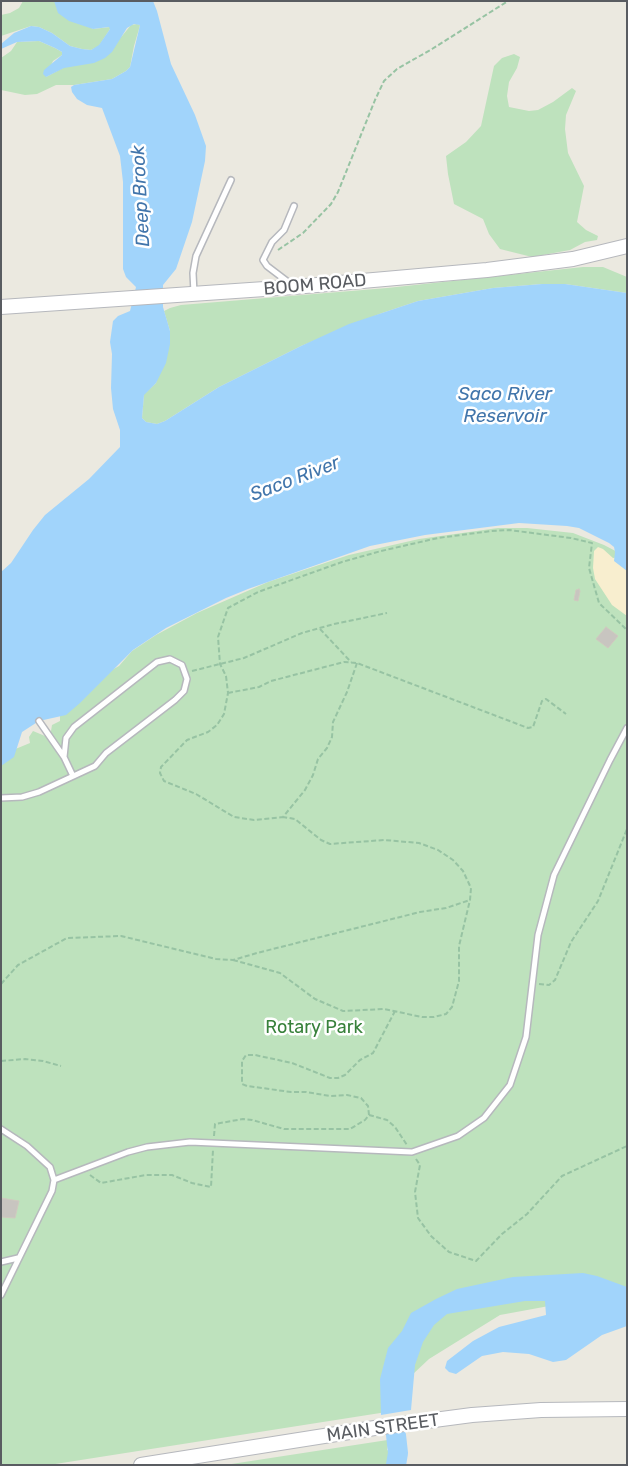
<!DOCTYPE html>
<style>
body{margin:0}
#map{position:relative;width:628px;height:1466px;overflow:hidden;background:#ebe9e0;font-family:Rubik,sans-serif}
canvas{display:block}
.frame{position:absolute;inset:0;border:2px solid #595c61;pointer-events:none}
</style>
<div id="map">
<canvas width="628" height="1466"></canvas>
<div class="frame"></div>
</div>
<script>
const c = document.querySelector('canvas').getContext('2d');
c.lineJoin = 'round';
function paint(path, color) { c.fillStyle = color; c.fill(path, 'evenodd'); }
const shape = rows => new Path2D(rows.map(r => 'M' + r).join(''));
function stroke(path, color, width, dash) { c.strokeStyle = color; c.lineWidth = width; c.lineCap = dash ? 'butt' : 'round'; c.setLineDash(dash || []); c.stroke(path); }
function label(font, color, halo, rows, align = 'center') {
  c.font = font + ' Rubik,sans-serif'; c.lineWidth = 5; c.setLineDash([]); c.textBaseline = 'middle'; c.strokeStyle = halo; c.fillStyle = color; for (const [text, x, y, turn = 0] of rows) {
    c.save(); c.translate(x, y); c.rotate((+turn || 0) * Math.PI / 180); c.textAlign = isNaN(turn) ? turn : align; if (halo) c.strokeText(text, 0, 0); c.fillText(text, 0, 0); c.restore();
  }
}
paint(shape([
 [23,1,54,1,93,29,110,27,110,29,99,46,91,50,82,49,70,46,52,33,39,27,31,26,1,36,1,15,10,13,19,8],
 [137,24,140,25,139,29,134,46,130,67,126,71,112,79,74,85,56,85,37,94,25,95,1,90,1,58,11,51,17,42,39,41,55,48,62,52,62,55,53,61,46,77,122,36,131,25],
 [514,54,520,57,517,68,509,82,507,96,509,107,529,111,538,110,553,102,572,88,576,91,566,115,565,129,568,153,584,186,577,222,586,230,598,236,597,240,585,242,570,250,532,257,500,249,489,234,483,219,454,204,448,174,446,156,466,142,481,126,494,66,502,58],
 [583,267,603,267,627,277,627,293,565,284,542,284,493,288,418,301,382,313,301,346,219,387,165,421,157,424,146,422,142,418,144,394,156,383,170,331,164,311,170,308,181,305,387,288],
 [498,528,527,528,573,533,604,545,627,557,627,1300,598,1297,500,1315,429,1359,395,1391,393,1411,49,1465,1,1465,1,759,13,750,30,743,29,737,33,731,45,736,51,731,52,725,60,721,60,716,90,682,119,666,132,651,156,635,197,613,268,582,349,555,419,539],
 [394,1439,388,1445,387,1450,393,1453,392,1465,225,1465]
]), '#bee2bd');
paint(shape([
 [598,547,603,549,613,558,627,556,627,616,612,605,595,579,593,568,594,551]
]), '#f8eecf');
paint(shape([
 [54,1,153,1,157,11,171,64,195,115,206,146,205,161,192,222,176,269,163,285,163,307,170,331,170,344,166,363,156,383,144,395,142,418,146,422,157,424,165,421,219,387,301,346,349,324,418,301,493,288,542,284,565,284,627,293,627,571,614,561,615,552,614,547,609,543,579,528,567,526,519,523,425,535,370,546,248,589,226,598,166,628,133,650,80,703,66,715,39,721,22,732,14,757,1,766,1,572,11,563,33,530,45,515,89,479,120,447,120,430,113,409,111,388,112,354,110,342,113,321,118,316,130,311,136,287,126,277,123,269,123,182,120,156,102,108,87,105,77,99,72,92,71,87,74,85,112,79,126,71,130,67,140,25,134,24,127,28,112,52,105,58,94,63,64,68,46,77,43,74,44,70,62,55,62,52,55,48,39,41,17,42,1,49,1,44,14,33,31,26,39,27,52,33,70,46,82,49,91,50,99,45,110,29,109,27,93,29,69,21,58,13],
 [583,1273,597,1276,627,1287,627,1326,602,1335,566,1360,553,1362,529,1354,503,1352,482,1356,456,1374,449,1372,445,1368,447,1361,473,1341,499,1327,546,1315,545,1301,525,1301,447,1314,434,1325,423,1342,415,1365,411,1410,381,1415,380,1379,388,1348,402,1331,411,1313,436,1299,457,1289,513,1277]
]), '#a1d4fb');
stroke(shape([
 [396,1435,398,1453,396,1465]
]), '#a1d4fb', 20);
const building = shape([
 [579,589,580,591,578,601,574,600,576,590,579,589],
 [606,627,618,636,608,648,596,639,606,627],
 [1,1198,19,1201,15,1218,1,1217,1,1198]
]);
paint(building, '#c8c5c0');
stroke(building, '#d0cabf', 1);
const service = shape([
 [292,285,267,266,263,260,272,242,284,230,294,206],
 [194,293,193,273,196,256,231,180],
 [39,721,64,757,73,776],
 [1,798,22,797,39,792,95,766,106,753,175,700,184,691,187,679,182,665,170,659,157,662,74,727,66,738,64,757],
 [1,1129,27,1146,50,1167,54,1180,52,1191,1,1295],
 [54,1180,128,1152,147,1147,190,1142,412,1152,458,1136,484,1118,510,1085,526,1037,538,935,554,875,610,760,627,728],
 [1,1262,18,1258]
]);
const tertiary = shape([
 [1,307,294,287,487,270,573,259,627,246],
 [141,1465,381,1427,472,1415,541,1410,627,1409]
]);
stroke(service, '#b6b8bd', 8);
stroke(tertiary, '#b6b8bd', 16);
stroke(shape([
 [278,250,303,233,331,204,338,192,375,100,384,81,397,69,432,49,508,1],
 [320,629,351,662],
 [357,663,347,692,333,722,332,737,327,748,318,759,313,775,305,790,283,817,254,820,234,817,196,794,164,781,160,773,161,767,187,740,208,732,217,725,224,714,228,693,226,676,220,664,218,637,228,608,258,592,342,562,381,551,438,538,491,531,509,530,571,538,592,543,589,568,599,603,627,630],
 [192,671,244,658,302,633,334,624,387,613],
 [228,693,259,687,271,681,344,662,357,663,528,728,533,727,542,701,546,699,566,714],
 [233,960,280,973,315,999,343,1011,384,1009,422,1017,434,1017,446,1014,452,1007,459,981,459,946,470,900,471,888,463,871,453,860,438,850,419,843,384,840,330,844,321,840,295,819,283,817],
 [1,984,18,965,67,938,121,936,216,959,233,960,257,953,420,912,446,908,470,900],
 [539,984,549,985,555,980,571,942,598,901,627,829],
 [1,1061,25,1059,43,1061,61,1066],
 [369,1115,387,1120,395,1127,407,1145],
 [214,1136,215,1124,243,1119,252,1120,284,1129,350,1129,365,1120,369,1115,368,1106,361,1098,347,1095,330,1096,306,1092,291,1092,247,1086,242,1084,242,1061,246,1055,255,1055,292,1063,330,1078,338,1078,345,1075,360,1060,373,1053,395,1011],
 [416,1159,420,1165,415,1192,418,1218,431,1236,449,1252,476,1261,502,1234,527,1214,562,1176,627,1146],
 [90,1175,101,1183,146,1175,172,1175,192,1183,211,1187,213,1150]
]), '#97c3a3', 2, [5, 2.5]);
stroke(service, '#fff', 5);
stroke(tertiary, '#fff', 14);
label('18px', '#595c61', '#fff', [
 ["BOOM ROAD",315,285,-5],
 ["MAIN STREET",383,1428,-8]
]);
label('18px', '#38813b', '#fff', [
 ["Rotary Park",314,1028]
]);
label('italic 19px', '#4175ab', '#fff', [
 ["Deep Brook",141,196,-93],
 ["Saco River",505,395],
 ["Reservoir",505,417],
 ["Saco River",295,479,-21]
]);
</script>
